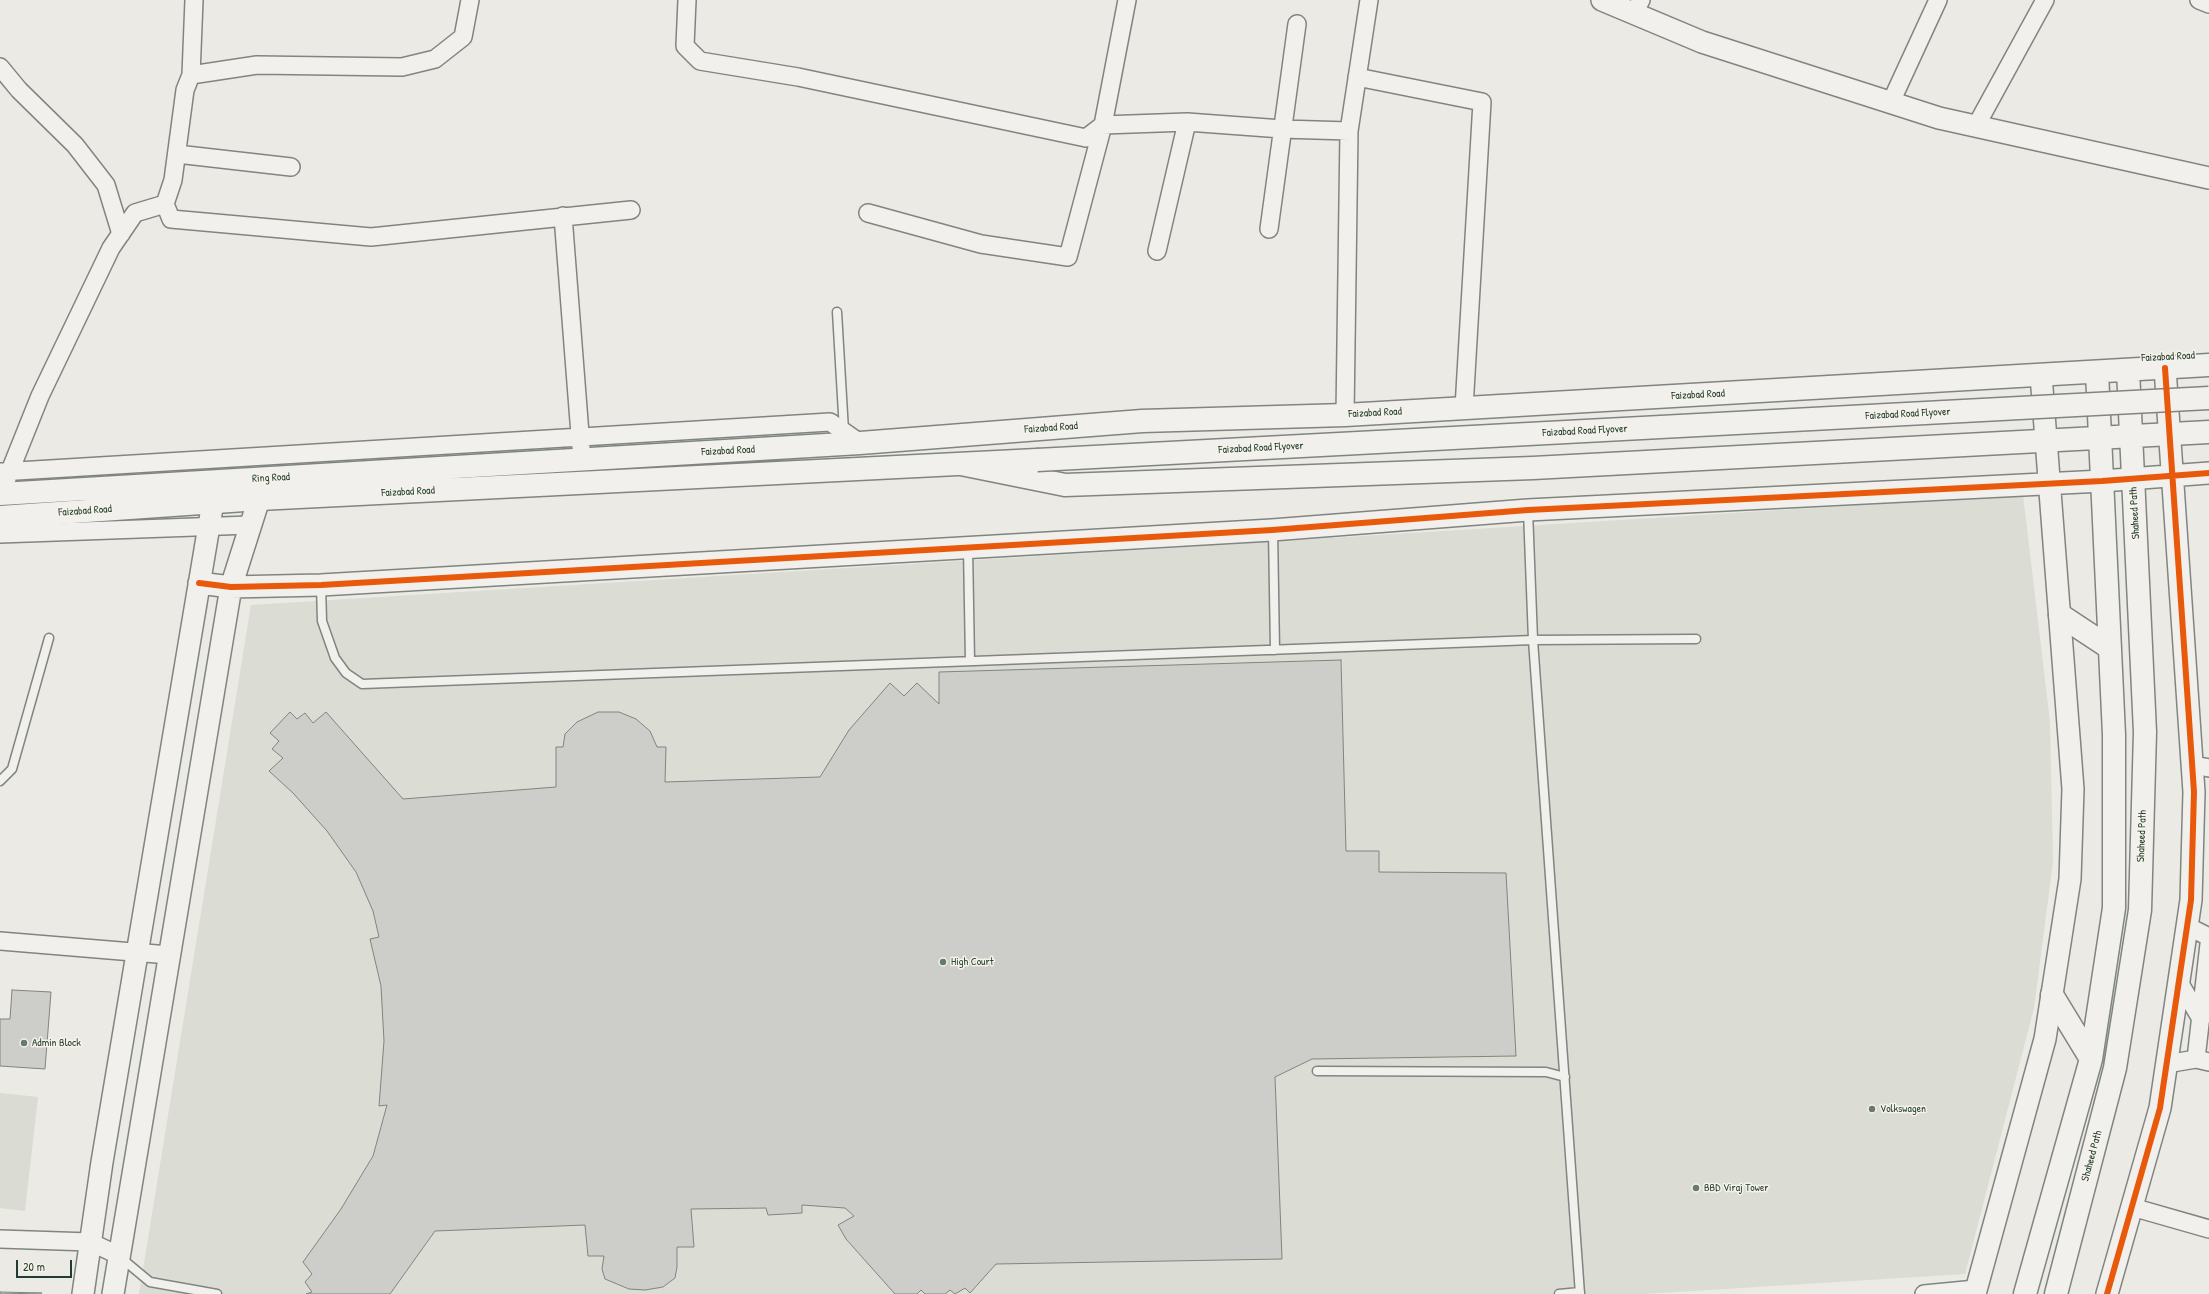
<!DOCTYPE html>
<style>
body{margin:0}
#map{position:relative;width:2209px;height:1294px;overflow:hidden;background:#ebeae4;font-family:"Patrick Hand",sans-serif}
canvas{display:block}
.scale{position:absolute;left:16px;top:1260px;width:56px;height:18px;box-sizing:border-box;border:2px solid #1f3d34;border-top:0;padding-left:5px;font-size:12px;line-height:14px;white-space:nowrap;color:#1f3d34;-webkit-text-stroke:3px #f7f3e8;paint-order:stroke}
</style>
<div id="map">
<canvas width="2209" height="1294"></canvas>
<div class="scale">20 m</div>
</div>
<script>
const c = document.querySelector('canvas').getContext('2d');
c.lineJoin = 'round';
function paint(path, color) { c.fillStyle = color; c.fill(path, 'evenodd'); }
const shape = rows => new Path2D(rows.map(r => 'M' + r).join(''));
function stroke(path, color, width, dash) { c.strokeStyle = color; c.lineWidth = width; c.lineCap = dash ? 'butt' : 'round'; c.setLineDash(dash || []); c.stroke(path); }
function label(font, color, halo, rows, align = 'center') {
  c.font = font + ' "Patrick Hand",sans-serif'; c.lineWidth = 3; c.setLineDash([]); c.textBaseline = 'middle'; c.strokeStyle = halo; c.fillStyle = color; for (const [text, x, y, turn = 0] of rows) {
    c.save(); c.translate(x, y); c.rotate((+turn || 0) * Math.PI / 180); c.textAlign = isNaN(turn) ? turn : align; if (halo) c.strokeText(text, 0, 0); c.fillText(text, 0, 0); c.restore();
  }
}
paint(shape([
 [2023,495,2050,722,2053,862,2034,1008,1965,1274,1645,1294,139,1294,251,605]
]), '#dbdcd3');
paint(shape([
 [0,1093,38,1097,25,1211,0,1208]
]), '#dadbd2');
const building = shape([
 [1341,660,1346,851,1379,851,1379,872,1506,873,1516,1056,1312,1059,1275,1077,1282,1259,996,1264,970,1293,965,1288,955,1294,950,1290,945,1294,925,1294,921,1290,917,1294,895,1294,846,1239,838,1225,854,1216,845,1208,802,1205,802,1213,768,1215,766,1208,691,1209,694,1247,677,1247,677,1267,675,1278,663,1287,645,1290,629,1289,605,1279,602,1269,604,1256,588,1256,585,1225,435,1231,390,1294,306,1294,312,1292,305,1282,312,1274,303,1262,341,1209,373,1156,387,1105,379,1106,384,1041,381,986,370,939,379,937,373,911,356,872,327,831,293,793,269,771,283,758,272,749,279,741,270,733,290,712,297,719,305,713,313,723,326,712,403,799,556,787,556,747,563,747,565,734,577,722,598,712,619,712,636,719,650,731,657,747,666,747,665,782,820,777,849,730,890,683,904,696,917,683,939,704,939,672,1341,660],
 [12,990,51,992,45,1069,0,1066,0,1019,10,1019,12,990],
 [0,1292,42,1293,0,1294,0,1292]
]);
paint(building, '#cdceca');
stroke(building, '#808581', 1);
const service = shape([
 [837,312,844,431],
 [1528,511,1533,640,1580,1294],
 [1273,530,1275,650],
 [968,548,970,661],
 [321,586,322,621,335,658,346,673,362,684,1533,640,1696,639],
 [0,781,12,769,49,638],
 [1317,1071,1546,1072,1565,1077],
 [120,1257,150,1282,217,1294],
 [1559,1294,1580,1292]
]);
const minor = shape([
 [194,0,191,75,185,90,173,180,165,204,171,219,371,237,631,210],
 [687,0,685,46,700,61,798,77,1086,138,1103,125,1127,0],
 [2199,0,2209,4],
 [1634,13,1641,0],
 [0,67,19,90,75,145,106,185,121,234],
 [191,75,257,65,402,67,435,59,463,37,470,0],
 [1357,77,1482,102,1464,408],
 [1891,102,1938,0],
 [1976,126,2045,0],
 [177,154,291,167],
 [868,213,981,244,1068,257,1103,125,1187,122,1282,129,1349,131],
 [563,216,581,447],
 [1269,229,1297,24],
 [1157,251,1187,122],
 [1345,415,1349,131,1369,0],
 [0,472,830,422,860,443],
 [6,481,40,396,111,248,135,213,165,204],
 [0,534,250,525],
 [2193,765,2209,768],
 [2187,926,2209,937],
 [0,941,169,955],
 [2179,982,2201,1019],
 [2196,1059,2209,944],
 [2166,1064,2196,1059,2209,1062],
 [2132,1207,2209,1229],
 [0,1239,90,1242,118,1255],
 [1924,1294,1976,1289]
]);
const tertiary = shape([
 [1602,0,1702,42,1939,118,2209,178],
 [199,583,231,587,321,585,1272,530,1528,510,2102,481,2209,473],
 [83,1294,102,1162,213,502],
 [113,1294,231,587,259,499],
 [1975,1294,2045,1039,2070,879,2073,789,2041,375],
 [2107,1294,2160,1108,2191,900,2194,792,2165,368]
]);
const trunk = shape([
 [961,464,1065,485,1533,468,2209,432],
 [0,494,860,443,1142,421,1345,415,2209,365],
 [0,517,259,499,1037,460],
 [2060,615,2110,648],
 [2052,995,2091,1059],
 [2025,1294,2091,1059,2114,908,2114,735,2097,372],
 [2056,1294,2115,1068,2140,910,2145,732,2128,370]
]);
stroke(service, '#808581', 11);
stroke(minor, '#808581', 20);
stroke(tertiary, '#808581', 24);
stroke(trunk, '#808581', 25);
stroke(service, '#f1f0ec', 8);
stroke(minor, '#f1f0ec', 17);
stroke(tertiary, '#f1f0ec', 21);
stroke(trunk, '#f1f0ec', 22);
const trunkBridge = shape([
 [1037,460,2209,398]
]);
stroke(trunkBridge, '#808581', 25, []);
stroke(trunkBridge, '#f1f0ec', 22);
stroke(shape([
 [199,583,231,587,321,585,1272,530,1528,510,2102,481,2209,473],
 [2107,1294,2160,1108,2191,900,2194,792,2165,368]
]), '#e8590c', 6);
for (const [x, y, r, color] of [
 [943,962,4,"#667a72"],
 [24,1043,4,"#667a72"],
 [1872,1109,4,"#667a72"],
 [1696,1188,4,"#667a72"]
]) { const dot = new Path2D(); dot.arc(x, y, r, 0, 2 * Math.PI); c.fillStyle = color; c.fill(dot); stroke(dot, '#f7f3e8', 1.5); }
label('11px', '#1f3d34', '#f7f3e8', [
 ["Faizabad Road",2168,357,-3],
 ["Faizabad Road",1698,395,-3],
 ["Faizabad Road",1375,413,-3],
 ["Faizabad Road Flyover",1908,414,-3],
 ["Faizabad Road",1051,428,-4],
 ["Faizabad Road Flyover",1585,431,-3],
 ["Faizabad Road Flyover",1261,448,-3],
 ["Faizabad Road",728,451,-3],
 ["Ring Road",271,478,-3],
 ["Faizabad Road",408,492,-3],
 ["Faizabad Road",85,511,-4],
 ["Shaheed Path",2135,513,-93],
 ["Shaheed Path",2142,836,-88],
 ["Shaheed Path",2092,1156,-75]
]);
label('11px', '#1f3d34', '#f7f3e8', [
 ["High Court",951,962],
 ["Admin Block",32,1043],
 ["Volkswagen",1880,1109],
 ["BBD Viraj Tower",1704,1188]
], 'left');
</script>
